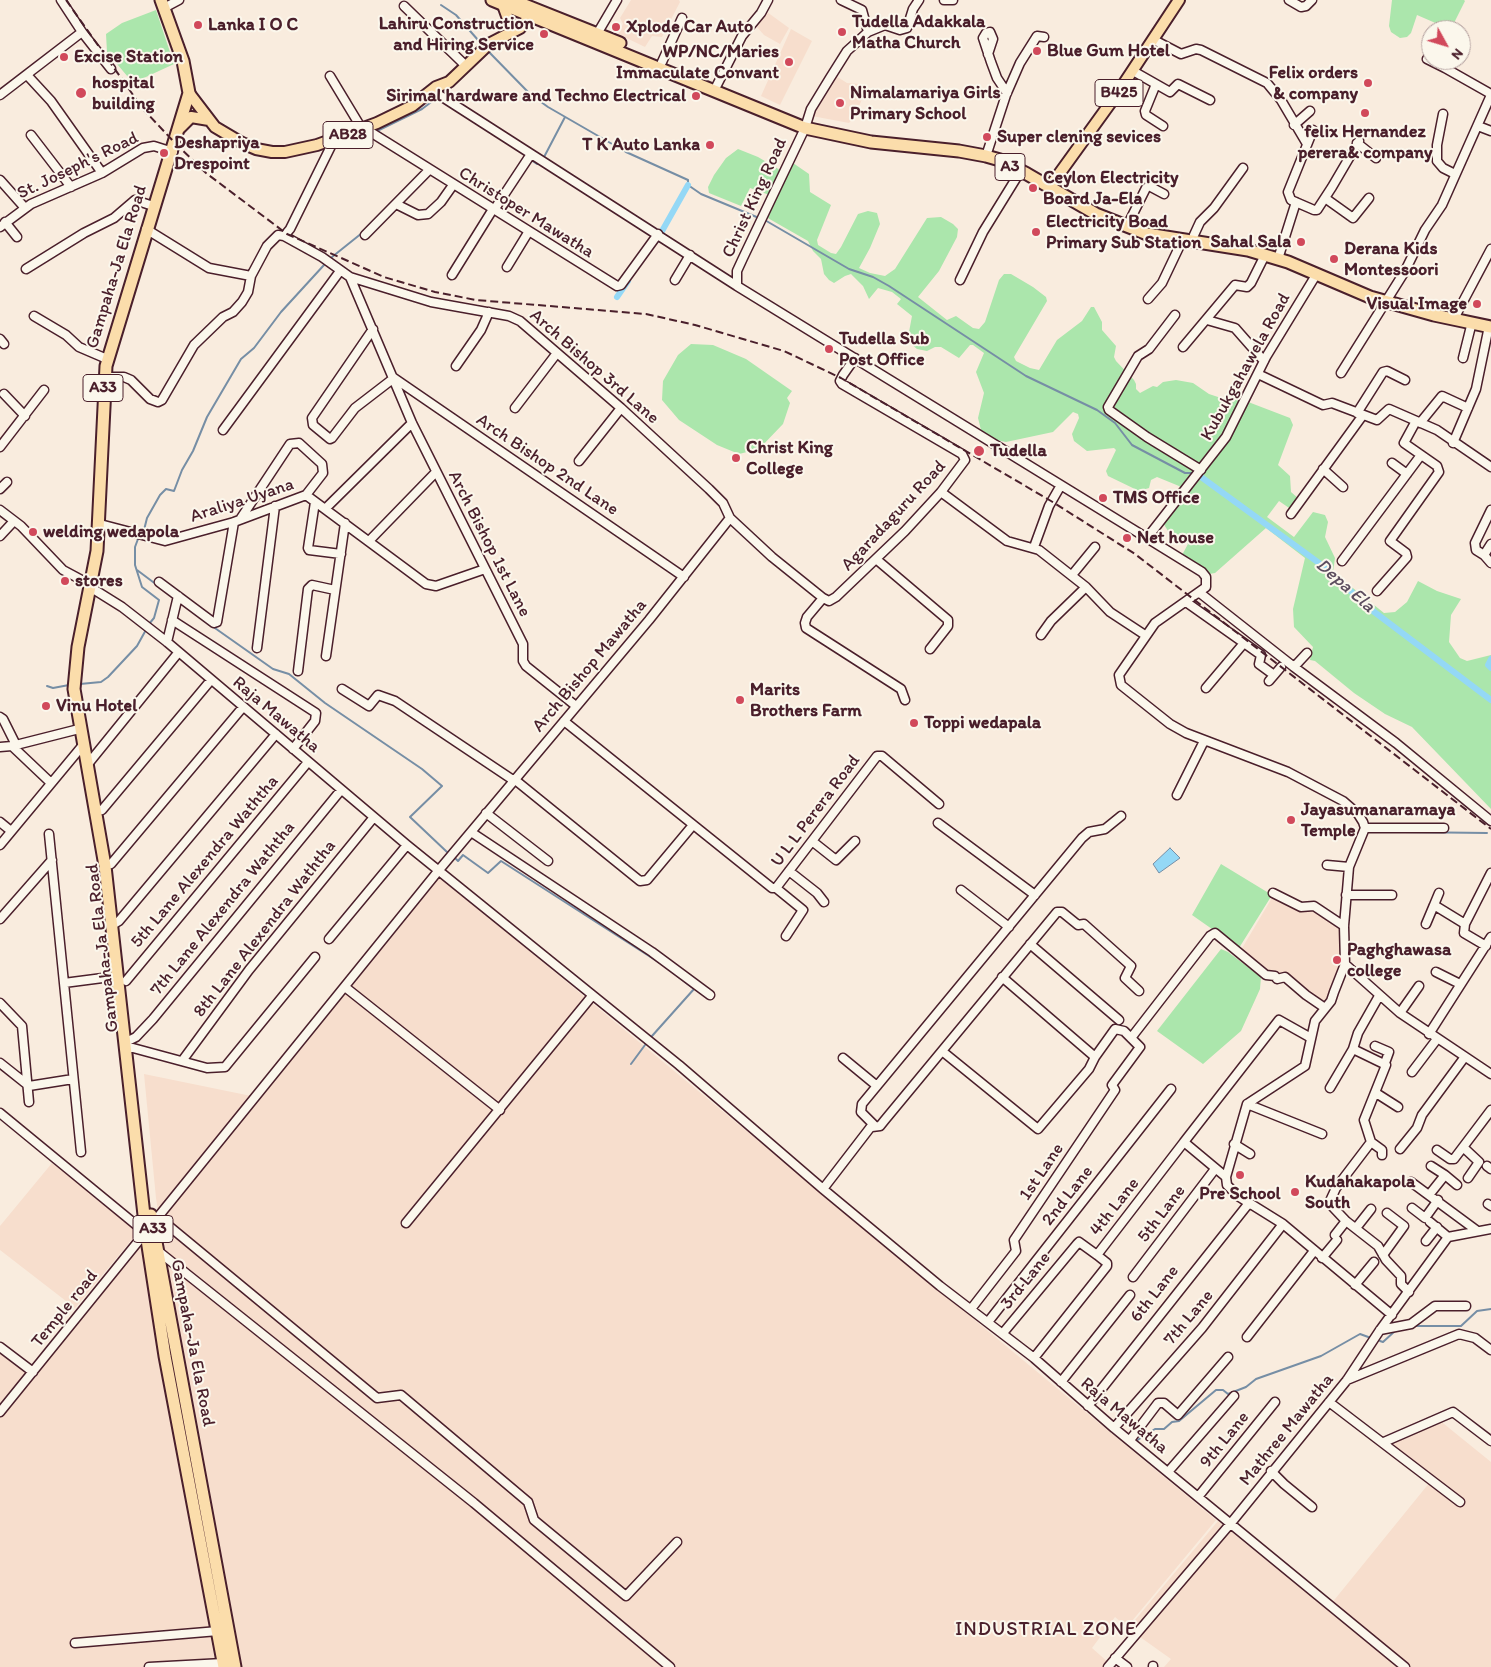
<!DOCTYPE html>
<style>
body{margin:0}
#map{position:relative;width:1491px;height:1667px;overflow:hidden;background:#f9ecde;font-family:Itim,sans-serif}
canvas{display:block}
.north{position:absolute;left:1421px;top:20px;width:50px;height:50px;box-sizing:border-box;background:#fbf7ec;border:1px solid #b4a19f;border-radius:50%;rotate:129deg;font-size:14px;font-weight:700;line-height:20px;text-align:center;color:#4a1f2b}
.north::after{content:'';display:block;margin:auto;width:18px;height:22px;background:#d1495b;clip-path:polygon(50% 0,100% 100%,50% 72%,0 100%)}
</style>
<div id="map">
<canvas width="1491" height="1667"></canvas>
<div class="north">N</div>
</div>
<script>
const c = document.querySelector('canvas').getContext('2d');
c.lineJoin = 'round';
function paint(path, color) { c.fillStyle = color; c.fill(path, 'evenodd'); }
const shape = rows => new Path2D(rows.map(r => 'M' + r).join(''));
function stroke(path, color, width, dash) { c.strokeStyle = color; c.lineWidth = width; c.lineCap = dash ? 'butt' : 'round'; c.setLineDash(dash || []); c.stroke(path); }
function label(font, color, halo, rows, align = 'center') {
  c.font = font + ' Itim,sans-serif'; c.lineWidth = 4; c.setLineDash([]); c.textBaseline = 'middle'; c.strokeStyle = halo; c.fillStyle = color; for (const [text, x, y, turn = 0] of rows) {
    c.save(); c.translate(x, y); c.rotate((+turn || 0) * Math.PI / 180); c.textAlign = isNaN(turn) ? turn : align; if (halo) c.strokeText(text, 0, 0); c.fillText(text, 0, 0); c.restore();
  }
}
paint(shape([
 [631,0,679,0,680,2,662,37,652,36,645,47,618,34,623,24,620,18],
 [767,12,789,28,780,44,764,35,756,26],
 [791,29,812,41,780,105,761,96],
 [836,76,847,83,859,84,867,87,855,116,849,123,812,116,832,77],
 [440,877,1216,1520,1127,1627,1115,1617,1092,1648,1109,1663,1106,1667,241,1667,165,1258,156,1198,144,1074,261,1098],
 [1273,896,1312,908,1342,927,1340,963,1328,999,1324,1005,1275,973,1266,971,1241,950],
 [52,1163,139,1231,75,1308,0,1250,0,1226],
 [143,1247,147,1285,216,1667,0,1667,0,1414,134,1249],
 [0,1351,30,1371,0,1409],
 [1433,1415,1491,1462,1491,1667,1409,1667,1331,1604,1430,1482,1385,1445],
 [1218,1521,1224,1526,1136,1629,1130,1626],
 [1228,1529,1330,1612,1399,1667,1164,1667,1171,1659,1140,1637]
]), '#f7decd');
paint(shape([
 [1392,0,1464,0,1465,1,1454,23,1447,28,1417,15,1411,33,1407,37,1400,38,1391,32,1389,26],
 [156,10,174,64,133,83,107,52,106,34,122,23],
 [738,149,758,157,780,170,793,163,809,174,810,192,831,205,817,240,818,245,831,253,836,254,841,247,858,214,868,211,877,213,880,224,870,248,859,268,870,273,885,276,895,269,927,218,941,217,953,224,958,229,957,237,939,271,918,297,947,320,956,316,973,328,979,329,985,322,999,280,1004,274,1011,274,1033,287,1046,297,1047,301,1014,357,1016,361,1030,368,1039,370,1057,340,1082,321,1091,307,1094,307,1102,322,1102,330,1116,346,1114,357,1116,361,1134,380,1136,384,1136,389,1140,393,1153,386,1157,387,1163,382,1176,380,1193,383,1209,394,1221,398,1243,400,1290,418,1293,425,1278,465,1290,476,1291,492,1299,499,1292,510,1279,501,1267,517,1294,537,1313,512,1325,515,1328,522,1325,537,1335,558,1333,572,1384,613,1395,612,1407,602,1418,581,1437,591,1461,599,1451,615,1449,642,1460,658,1467,661,1491,655,1491,809,1412,727,1385,714,1354,693,1315,661,1310,660,1313,647,1294,627,1293,609,1305,558,1266,528,1215,573,1209,574,1182,555,1188,544,1168,531,1163,523,1185,493,1179,486,1157,477,1151,480,1149,488,1139,491,1108,476,1106,471,1116,450,1114,448,1087,451,1074,441,1072,434,1079,418,1078,414,1073,412,1053,432,1006,442,996,440,981,430,978,418,984,393,976,372,984,353,973,345,970,345,959,358,941,347,935,347,927,351,917,349,911,344,909,332,912,316,897,304,901,299,892,292,878,288,869,299,863,286,851,274,845,276,834,283,829,280,824,274,821,259,813,251,808,241,766,217,775,197,750,188,741,206,709,193,708,187,714,175,726,158],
 [691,344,713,345,746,359,792,391,787,398,790,403,783,424,759,449,739,454,717,445,679,420,662,400,663,381,678,355],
 [1221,864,1272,895,1239,948,1192,915],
 [1221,949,1228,952,1261,977,1260,989,1241,1031,1203,1064,1157,1031]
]), '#abe6ac');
const water = shape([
 [1170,848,1180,858,1159,873,1153,864,1170,848]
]);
paint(water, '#94d8f6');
stroke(water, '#768ea5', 1);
stroke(shape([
 [441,5,456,15,478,40],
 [487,50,530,94,548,107,626,152,688,180,688,185,701,194,759,218],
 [441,94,449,87],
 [375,132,422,109,438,97],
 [543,159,565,117],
 [531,160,537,164,541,163],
 [763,219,849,269,873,277,889,286,1026,376,1097,410,1115,423,1132,445,1185,473,1195,473],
 [332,257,362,233],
 [144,530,147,518,160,495,166,489,174,491,182,470,193,451,207,417,241,359,254,348,281,312,324,265],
 [138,539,135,547,135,565,142,587,159,600,154,618,149,624],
 [137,570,157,585],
 [212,626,273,669,289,674,325,703,422,769,442,786,410,817,447,852],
 [80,684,101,682,108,677,137,646,147,628],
 [47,686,53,688,69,685],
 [1404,832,1487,833],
 [456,859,458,861,463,855,488,873,501,861,663,965],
 [652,1036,694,989,667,968],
 [631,1064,645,1045],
 [1414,1326,1461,1326,1477,1311,1491,1309],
 [1380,1341,1383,1342,1395,1331],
 [1136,1441,1155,1429,1164,1429,1172,1422,1179,1421,1216,1390,1223,1390,1228,1394,1246,1387,1256,1379,1321,1356,1360,1334,1371,1338]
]), '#768ea5', 2);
stroke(shape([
 [657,240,688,185],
 [617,297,628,281],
 [1197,474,1319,563,1373,611,1491,700],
 [1491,659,1488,665,1491,668]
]), '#94d8f6', 6);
const minor = shape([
 [841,0,862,10,868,32],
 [919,0,913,9,907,28,900,30,885,25,868,32,847,51,830,78,811,109,805,128,743,258,737,271,737,286,1147,538],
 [944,0,953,0],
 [1289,0,1301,7,1306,6,1312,0],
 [404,6,465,65],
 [164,8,179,0],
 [82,32,111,69],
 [597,34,617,0],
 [1154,40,1181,54,1196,49,1201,50,1267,83,1281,100,1307,144],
 [988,54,993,39,990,32,986,33,983,38,991,62,997,78,1007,93],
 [1427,59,1445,68],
 [1450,60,1445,68,1491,94],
 [662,62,682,18],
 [1133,71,1170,92,1178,84,1210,100],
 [27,75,51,101,102,173],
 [330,76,362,129],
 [1156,84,1145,111,1146,115,1163,126],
 [717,85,742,36,761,13,768,0],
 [433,91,737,286],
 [0,95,82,32,61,0],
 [1443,114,1437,145,1437,161,1443,168,1455,174],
 [1294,125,1310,111],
 [1478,126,1491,131],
 [364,128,617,286,621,285,658,234],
 [1313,130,1288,192,1291,200,1314,210,1317,210,1332,187,1359,141],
 [31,135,71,187],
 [1357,143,1376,158],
 [988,150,1006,95,1020,63,1037,36,1044,37],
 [0,180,25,208],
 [1325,198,1353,218,1369,198],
 [396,204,418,215,428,214,441,202,453,185],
 [494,210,531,154],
 [5,222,17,237],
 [1127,226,1146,188,1149,186,1164,194],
 [0,227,31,204,102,173,143,148,154,146,173,152],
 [146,229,209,268,251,276,267,246,278,235,284,236,290,229,334,140],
 [365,235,429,170],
 [1194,235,1200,222,1214,208,1243,168],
 [284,236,322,257,350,277,431,302,509,316,520,321,621,408,709,489,723,503,730,518,772,557,823,598,829,601,836,597,905,531,941,492,965,460,962,454,842,384,840,381,843,375,855,358],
 [1278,259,1296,202],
 [507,267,529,231],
 [26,269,84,233,114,218,135,200,153,206],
 [452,275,493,209],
 [1316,275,1266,357,1226,437,1147,538,1202,572,1206,577,1206,587,1155,623,1119,675,1121,685,1170,724,1186,733,1288,772,1343,801,1358,814,1363,822,1365,828,1349,867,1344,926,1345,964,1334,992,1331,1001,1315,1021,1305,1066,1247,1104,1226,1177,1227,1185,1238,1196,1283,1224,1392,1315],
 [350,277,412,423,523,644,523,661,526,666,576,706],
 [675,280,690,255],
 [960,280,983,232,1020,172],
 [1148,299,1162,283,1182,241],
 [1457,313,1491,249],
 [1175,315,1149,349,1138,356,1108,407,1109,410,1147,437,1201,470],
 [34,316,66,335,79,347,107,359],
 [1207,320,1235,328,1264,361],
 [373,329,312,418,313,425,330,439,332,438,355,408,394,378],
 [0,339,4,344],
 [1183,347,1235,285,1247,287,1251,283,1265,255],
 [1463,358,1472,322],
 [456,366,481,330,489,312],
 [1341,373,1405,271,1425,230,1442,205,1491,95],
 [1258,374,1323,405,1332,403,1377,420,1389,409,1437,430,1491,467],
 [104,377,124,377,131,380,150,399,158,402,162,400,194,345,223,317,233,312,242,302,248,292,251,276],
 [394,378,684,577],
 [4,394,25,416],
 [515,408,557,353],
 [1357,413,1383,372,1387,371,1405,380],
 [1420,423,1442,396,1468,408],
 [223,430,340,271],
 [1453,443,1476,389,1489,326],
 [0,447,44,390],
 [579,461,621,408],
 [1392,463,1407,474],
 [1323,469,1343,487],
 [0,489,7,482],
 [941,492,1007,541,1039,550,1086,587,1110,612,1145,635],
 [315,502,308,548,309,550,341,554],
 [325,509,412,423],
 [0,510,21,526,63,570,91,585],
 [1291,514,1363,415],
 [241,518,290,444,299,443,322,464,323,473,306,495],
 [100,524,165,541,234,522,306,495,426,584,436,586,485,569],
 [0,536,14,521],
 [369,541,436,472],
 [1491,544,1484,555,1491,563],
 [1034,547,1049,506,1061,485],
 [1484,555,1476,550,1475,543,1491,510],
 [876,559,948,620,948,626,930,649],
 [1342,561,1421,455],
 [1072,575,1095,547],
 [159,582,214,623,217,622,234,522],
 [90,587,122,607,167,642,407,845,679,1065,823,1189,940,1286,1034,1358,1114,1428,1405,1667],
 [1377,591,1407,557,1406,553,1390,541,1439,472,1437,466,1404,443,1416,421],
 [1200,593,1294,667,1307,653],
 [823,598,807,617,805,623,806,628,901,689,905,700],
 [1186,602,1261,655,1259,664,1274,675],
 [172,620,316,713,315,721,293,749],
 [1041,635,1051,621,1086,587],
 [167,642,178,596],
 [257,648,275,506],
 [326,656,345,523],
 [1294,667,1396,743,1491,821],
 [298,671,308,589,312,585,335,590],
 [1269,681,1281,667],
 [1206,688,1244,643],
 [342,689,369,706,378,695,395,701,513,780],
 [0,717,3,719,16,745],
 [564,721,772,888,776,888,877,756,882,756,939,804],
 [12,746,51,783],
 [0,747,12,746,79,729],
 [88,764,178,653],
 [514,779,640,881,647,880,693,825],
 [1177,795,1204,741],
 [102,810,211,680],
 [486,813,548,861],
 [0,822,11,831],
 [938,823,1035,895],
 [1365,828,1444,828],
 [471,832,652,952,710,995],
 [49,834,81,1152],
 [812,841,836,860,855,841],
 [0,845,83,745],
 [111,864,243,707],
 [1327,865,1349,867],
 [789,871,817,893,824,902],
 [776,888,803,910,786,936],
 [961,890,1009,927],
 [1273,893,1301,907,1314,906,1344,926],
 [1346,895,1392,895],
 [1434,905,1439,893],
 [0,919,52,860],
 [1426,924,1434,905,1465,924,1464,933,1486,946],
 [1465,924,1491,873],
 [112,925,119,921,276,734],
 [329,939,407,845],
 [1030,944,1119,1020],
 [1345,964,1400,1013,1491,1074],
 [1436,972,1460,984],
 [1002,977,1095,1057],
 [126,981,308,762],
 [64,983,118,976],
 [345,987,500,1110],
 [1379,996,1358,1033,1353,1049,1386,1065,1364,1120,1371,1142,1336,1188,1329,1203,1346,1221,1378,1246,1386,1260,1401,1276,1401,1284,1409,1292],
 [0,1003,22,1026,29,1102],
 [1400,1013,1419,986],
 [1429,1034,1491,937],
 [1131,1038,1210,936,1215,933,1266,975,1275,976,1277,979,1285,977,1306,995,1325,1008],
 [126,1042,136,1037,153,1019,341,790],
 [1375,1046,1389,1052,1385,1063],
 [126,1048,133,1048,207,1068,225,1067,315,957],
 [942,1051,1038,1129,1089,1069,1095,1057,1115,1029,1124,1031,1140,1047,1112,1085,1115,1090,1014,1240,1016,1251,971,1309],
 [843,1058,877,1086],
 [182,1061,249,970,374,817],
 [0,1063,29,1086,73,1079],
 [1412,1072,1437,1039],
 [1330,1088,1353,1049],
 [1376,1093,1398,1107],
 [1247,1104,1322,1134],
 [0,1113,146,1233],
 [872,1127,880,1126,884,1121,1057,912,1062,912,1078,925,1084,924,1131,966,1125,978,1139,991],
 [1371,1142,1382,1150,1382,1155],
 [1234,1144,1250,1154],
 [1463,1147,1479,1162,1468,1178],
 [1400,1149,1417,1128,1422,1115,1464,1058],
 [1437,1150,1450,1159,1454,1159,1491,1110],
 [1431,1166,1445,1175],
 [1487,1166,1491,1169],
 [1226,1177,1184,1142,1279,1020,1311,1038],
 [1411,1182,1476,1230],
 [823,1189,873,1124,861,1112,862,1104,1082,838,1089,832,1105,829,1121,816],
 [1429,1195,1445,1175,1457,1185],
 [1488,1204,1491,1206],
 [1412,1208,1425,1218,1438,1200],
 [158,1217,377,1398,401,1395,528,1502,534,1520,626,1596,677,1542],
 [1430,1222,1448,1237],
 [406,1223,592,996],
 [1356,1228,1371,1209],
 [1335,1235,1346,1221],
 [1426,1241,1437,1227],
 [158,1251,474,1503,670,1667],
 [1383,1255,1404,1226,1387,1213],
 [1322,1258,1337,1240],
 [1133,1277,1215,1169],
 [1355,1285,1374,1262],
 [988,1322,1171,1089],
 [1380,1330,1411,1324,1435,1306,1466,1306],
 [1003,1333,1077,1244,1079,1242,1097,1255],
 [1247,1337,1314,1251],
 [0,1347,33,1372],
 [1034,1358,1107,1266,1107,1263,1097,1255,1184,1142],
 [1347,1380,1459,1334,1475,1338,1491,1350],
 [1061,1382,1130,1295],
 [1329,1402,1460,1502],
 [1088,1406,1249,1203],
 [0,1412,439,870,649,620,730,518],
 [1114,1428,1202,1328,1283,1224],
 [1130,1440,1158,1403,1164,1403,1178,1415,1228,1357],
 [1384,1442,1453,1412,1491,1441],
 [1271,1471,1284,1484,1312,1507],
 [1168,1472,1234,1396],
 [1198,1497,1275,1402],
 [75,1643,218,1631],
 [1115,1658,1127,1667],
 [149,1667,223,1663],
 [1108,1667,1231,1523,1347,1380,1380,1330,1448,1237,1491,1229],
 [1153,1667,1153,1666]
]);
const major = shape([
 [503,5,512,30],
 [189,93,215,127,242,143,256,149,272,152,285,152,317,145,377,123,412,106,436,87,449,82,489,44,520,28,535,10],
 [180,128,191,117,209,120],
 [1049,188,1119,91,1179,0]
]);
const highway = shape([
 [161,0,183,61,189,93,106,366,97,551,78,647,74,689,105,866,146,1233,165,1356,224,1667],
 [492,0,805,128,871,142,959,151,986,156,1000,160,1027,174,1096,214,1147,234,1248,250,1288,262,1370,297,1434,315,1491,327],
 [512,0,620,43],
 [151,1215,235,1667]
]);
stroke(minor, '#4a1f2b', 11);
stroke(major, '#4a1f2b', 14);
stroke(highway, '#4a1f2b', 15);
stroke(minor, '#fbf7ec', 8);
stroke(major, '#fbddab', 10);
stroke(highway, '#fbddab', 11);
stroke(shape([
 [66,0,143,109,175,143,206,173,287,234,384,277,435,292,476,300,646,314,695,325,784,351,841,378,1051,501,1135,554,1491,829]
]), '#4a1f2b', 2, [8, 4]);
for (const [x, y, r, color] of [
 [198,25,5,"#d1495b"],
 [616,27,5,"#d1495b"],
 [842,32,5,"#d1495b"],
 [544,34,5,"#d1495b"],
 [1037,51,5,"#d1495b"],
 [64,57,5,"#d1495b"],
 [789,62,5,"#d1495b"],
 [1368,83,5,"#d1495b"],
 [81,93,6,"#d1495b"],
 [696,96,5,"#d1495b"],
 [840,103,5,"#d1495b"],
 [1365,113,5,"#d1495b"],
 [987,137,5,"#d1495b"],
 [710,145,5,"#d1495b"],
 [164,153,5,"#d1495b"],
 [1033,188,5,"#d1495b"],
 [1036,232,5,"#d1495b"],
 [1301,242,5,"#d1495b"],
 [1334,259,5,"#d1495b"],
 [1477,304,5,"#d1495b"],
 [829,349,5,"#d1495b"],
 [979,451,6,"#d1495b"],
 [736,458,5,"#d1495b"],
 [1103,498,5,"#d1495b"],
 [33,532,5,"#d1495b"],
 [1127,538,5,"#d1495b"],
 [65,581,5,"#d1495b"],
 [740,700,5,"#d1495b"],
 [46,706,5,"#d1495b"],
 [914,723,5,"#d1495b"],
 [1291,820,5,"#d1495b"],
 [1337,960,5,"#d1495b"],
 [1240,1175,5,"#d1495b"],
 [1295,1192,5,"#d1495b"]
]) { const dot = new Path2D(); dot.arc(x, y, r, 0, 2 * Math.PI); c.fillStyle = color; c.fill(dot); stroke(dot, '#fbf7ec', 2); }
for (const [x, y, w] of [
 [1119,93,48],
 [348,135,50],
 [1010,167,30],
 [103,388,40],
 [153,1229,40]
]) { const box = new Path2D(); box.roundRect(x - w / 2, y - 13.5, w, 27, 4); c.fillStyle = '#fbf7ec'; c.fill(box); stroke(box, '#4a1f2b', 1); }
label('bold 16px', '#4a1f2b', null, [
 ["B425",1119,93],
 ["AB28",348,135],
 ["A3",1010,167],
 ["A33",103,388],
 ["A33",153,1229]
]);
label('bold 18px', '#4a1f2b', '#fbf7ec', [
 ["Tudella Adakkala",852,22],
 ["Matha Church",852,43],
 ["Lahiru Construction",534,24,"right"],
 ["and Hiring Service",534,45,"right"],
 ["Lanka I O C",208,25],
 ["Xplode Car Auto",626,27],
 ["Blue Gum Hotel",1047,51],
 ["WP/NC/Maries",779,52,"right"],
 ["Immaculate Convant",779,73,"right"],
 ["Excise Station",74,57],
 ["Felix orders",1358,73,"right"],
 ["& company",1358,94,"right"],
 ["hospital",92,83],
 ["building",92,104],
 ["Nimalamariya Girls",850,93],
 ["Primary School",850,114],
 ["Sirimal hardware and Techno Electrical",686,96,"right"],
 ["felix Hernandez",1365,132,"center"],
 ["perera& company",1365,153,"center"],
 ["Super clening sevices",997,137],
 ["Deshapriya",174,143],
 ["Drespoint",174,164],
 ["T K Auto Lanka",700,145,"right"],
 ["Ceylon Electricity",1043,178],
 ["Board Ja-Ela",1043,199],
 ["Electricity Boad",1046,222],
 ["Primary Sub Station",1046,243],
 ["Sahal Sala",1291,242,"right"],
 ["Derana Kids",1344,249],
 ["Montessoori",1344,270],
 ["Visual Image",1467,304,"right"],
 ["Tudella Sub",839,339],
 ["Post Office",839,360],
 ["Christ King",746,448],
 ["College",746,469],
 ["Tudella",990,451],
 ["TMS Office",1113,498],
 ["welding wedapola",43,532],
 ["Net house",1137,538],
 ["stores",75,581],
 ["Marits",750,690],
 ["Brothers Farm",750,711],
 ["Vinu Hotel",56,706],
 ["Toppi wedapala",924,723],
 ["Jayasumanaramaya",1301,810],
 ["Temple",1301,831],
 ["Paghghawasa",1347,950],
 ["college",1347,971],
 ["Kudahakapola",1305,1182],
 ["South",1305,1203],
 ["Pre School",1240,1194,"center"]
], 'left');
label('18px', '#4a1f2b', '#fbf7ec', [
 ["St. Joseph's Road",78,166,-26],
 ["Christ King Road",755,198,-65],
 ["Christoper Mawatha",526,213,32],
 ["Gampaha-Ja Ela Road",117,267,-73],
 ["Arch Bishop 3rd Lane",594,367,41],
 ["Kubukgahawela Road",1246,367,-61],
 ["Arch Bishop 2nd Lane",547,465,34],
 ["Araliya Uyana",242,501,-18],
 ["Agaradaguru Road",894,516,-47],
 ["Arch Bishop 1st Lane",489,544,63],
 ["Arch Bishop Mawatha",590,666,-50],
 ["Raja Mawatha",276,715,40],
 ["U L L Perera Road",816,811,-53],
 ["5th Lane Alexendra Waththa",205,862,-50],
 ["7th Lane Alexendra Waththa",223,909,-51],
 ["8th Lane Alexendra Waththa",265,929,-52],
 ["Gampaha-Ja Ela Road",103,948,-97],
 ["1st Lane",1042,1172,-56],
 ["2nd Lane",1068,1196,-52],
 ["4th Lane",1115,1207,-52],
 ["5th Lane",1162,1214,-53],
 ["3rd Lane",1026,1281,-51],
 ["6th Lane",1155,1294,-52],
 ["Temple road",65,1309,-51],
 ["7th Lane",1189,1318,-50],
 ["Gampaha-Ja Ela Road",192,1343,79],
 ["Raja Mawatha",1124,1416,40],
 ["Mathree Mawatha",1287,1430,-51],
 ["9th Lane",1225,1440,-51]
]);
label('italic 19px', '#5c4d5e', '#fbf7ec', [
 ["Depa Ela",1345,586,41]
]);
c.letterSpacing = '1px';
label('20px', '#4a1f2b', '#fbf7ec', [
 ["INDUSTRIAL ZONE",1046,1630]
]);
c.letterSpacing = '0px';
</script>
